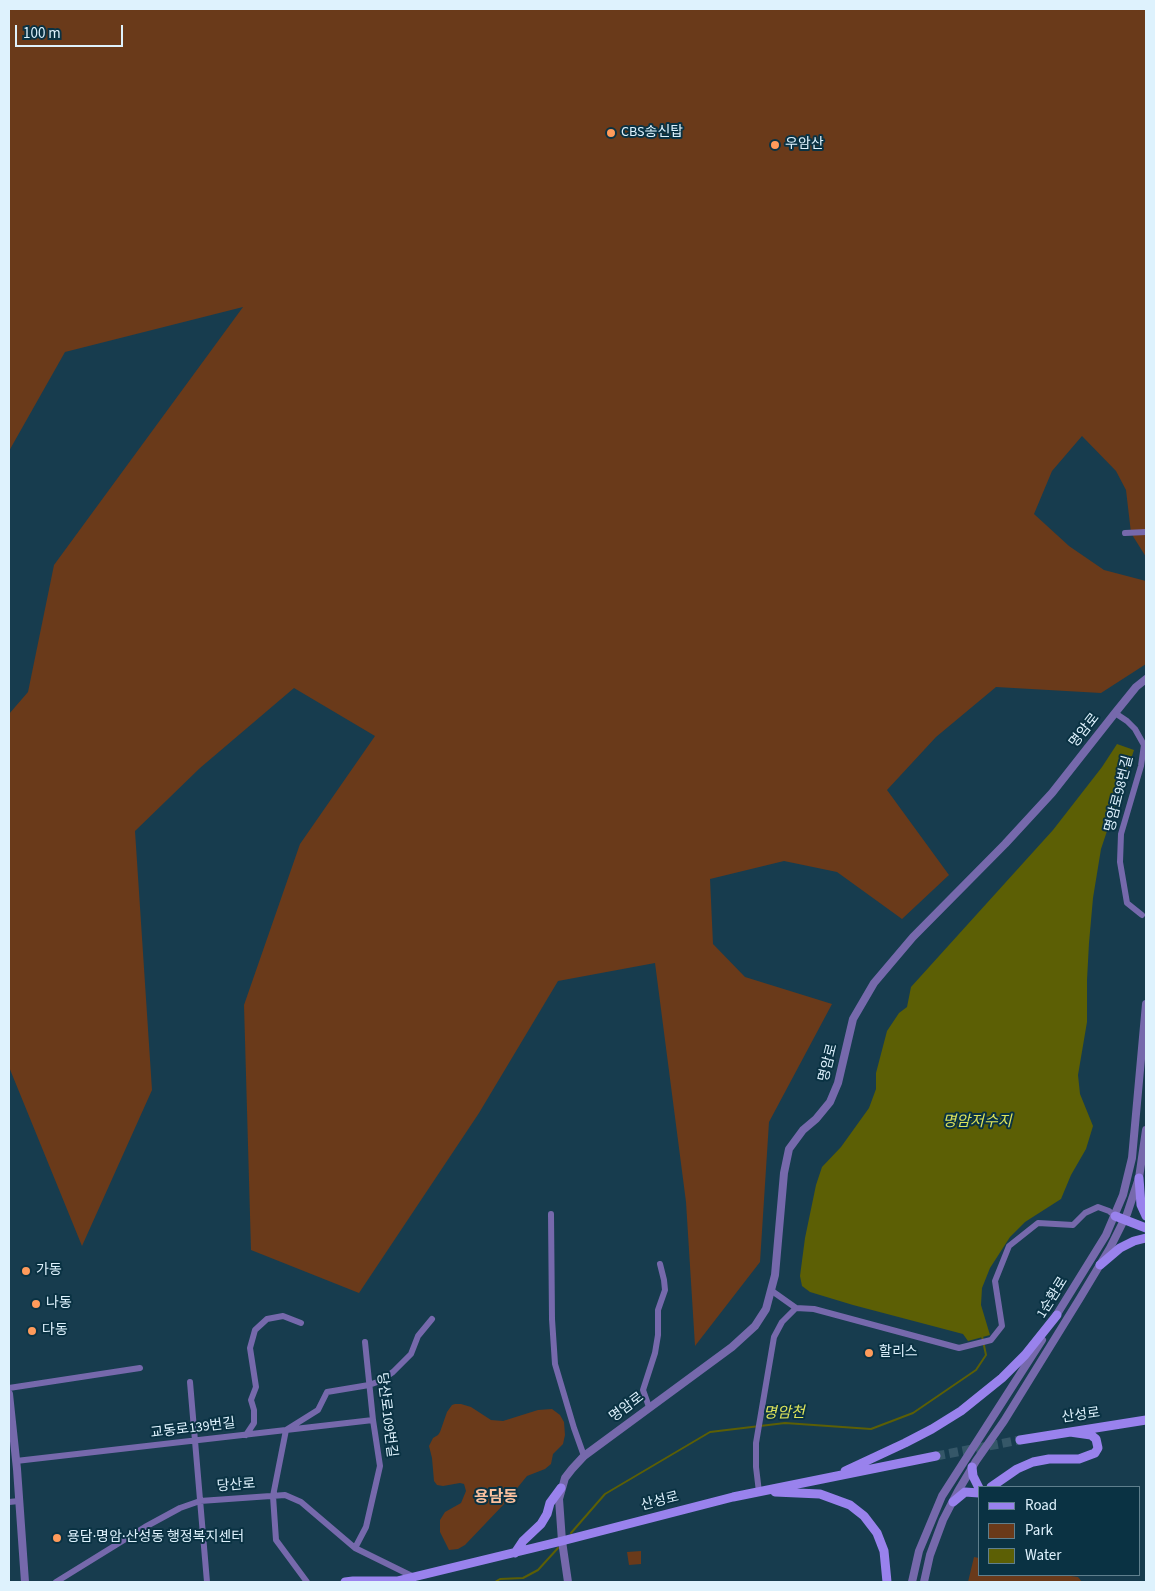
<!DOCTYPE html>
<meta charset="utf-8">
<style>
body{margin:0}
#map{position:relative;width:1155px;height:1591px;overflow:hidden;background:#173c4e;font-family:"Source Sans 3",sans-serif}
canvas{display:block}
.frame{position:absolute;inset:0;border:10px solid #def2fd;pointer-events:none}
.legend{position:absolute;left:978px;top:1486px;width:162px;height:90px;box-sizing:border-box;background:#0a3243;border:1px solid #5f7f8d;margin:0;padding:6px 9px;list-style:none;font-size:15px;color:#def2fd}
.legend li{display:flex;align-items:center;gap:10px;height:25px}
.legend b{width:25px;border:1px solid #5f7f8d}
.scale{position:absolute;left:15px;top:25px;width:108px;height:22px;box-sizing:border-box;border:2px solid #def2fd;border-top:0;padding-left:6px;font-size:15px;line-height:18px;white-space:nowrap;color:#def2fd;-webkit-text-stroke:4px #0a3243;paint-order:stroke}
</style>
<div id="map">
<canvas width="1155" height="1591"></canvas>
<div class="frame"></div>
<ul class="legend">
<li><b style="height:6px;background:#9982ed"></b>Road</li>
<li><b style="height:14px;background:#6a3a1a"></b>Park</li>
<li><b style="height:14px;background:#5c5f05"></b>Water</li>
</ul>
<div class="scale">100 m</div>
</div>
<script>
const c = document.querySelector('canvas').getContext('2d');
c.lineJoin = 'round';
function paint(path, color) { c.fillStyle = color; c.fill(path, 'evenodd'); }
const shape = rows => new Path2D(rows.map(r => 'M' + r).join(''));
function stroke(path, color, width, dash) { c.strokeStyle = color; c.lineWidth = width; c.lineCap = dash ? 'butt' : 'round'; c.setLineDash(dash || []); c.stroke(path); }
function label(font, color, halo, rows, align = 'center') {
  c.font = font + ' "Source Sans 3","Noto Sans KR",sans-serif'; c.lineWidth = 4; c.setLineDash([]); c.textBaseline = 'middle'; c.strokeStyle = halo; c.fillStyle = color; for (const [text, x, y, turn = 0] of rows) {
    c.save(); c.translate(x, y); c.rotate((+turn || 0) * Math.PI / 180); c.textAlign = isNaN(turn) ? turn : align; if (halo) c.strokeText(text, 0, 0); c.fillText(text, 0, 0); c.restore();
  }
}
paint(shape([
 [9,9,1146,9,1146,557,1131,533,1126,490,1116,471,1082,436,1052,471,1034,514,1069,546,1104,570,1146,581,1146,664,1101,693,996,687,936,737,887,790,949,875,902,919,837,872,784,861,710,879,713,944,745,977,832,1004,769,1122,760,1262,695,1346,686,1202,655,963,558,981,479,1113,359,1293,251,1250,244,1005,300,844,375,736,294,688,200,768,135,831,152,1090,82,1246,9,1067,9,714,28,692,54,565,243,307,65,352,9,451],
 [455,1404,461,1404,471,1407,491,1420,503,1421,538,1410,552,1409,560,1415,564,1422,565,1435,563,1444,553,1454,551,1464,545,1469,527,1476,505,1503,465,1545,458,1549,449,1550,440,1532,440,1520,445,1512,461,1503,466,1491,464,1484,460,1483,443,1486,437,1485,434,1481,432,1458,429,1446,433,1438,438,1435,440,1432,447,1412,452,1405],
 [641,1551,641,1564,629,1565,627,1552],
 [974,1557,979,1558,979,1575,1064,1575,1078,1577,1082,1582,968,1582]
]), '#6a3a1a');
paint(shape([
 [1117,744,1134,750,1101,849,1093,898,1089,943,1087,980,1087,1022,1078,1075,1080,1094,1093,1126,1086,1149,1071,1175,1061,1199,1025,1222,1010,1237,990,1268,982,1288,981,1305,990,1335,968,1341,963,1334,853,1305,810,1292,802,1286,800,1276,805,1238,816,1185,822,1167,841,1147,869,1108,876,1089,876,1073,887,1031,899,1013,907,1007,911,987,1053,830,1102,767]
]), '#5c5f05');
stroke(shape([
 [571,1533,605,1494,710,1432,785,1423,871,1429,913,1413,976,1370,986,1355,982,1336],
 [495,1582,500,1579,523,1578,538,1570,558,1548]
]), '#5c5f05', 2);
stroke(shape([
 [936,1456,1020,1440]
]), '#355768', 9, [9, 4.5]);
stroke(shape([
 [1125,533,1146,532],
 [1115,713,1127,721,1135,729,1144,745,1141,766,1121,834,1120,862,1127,903,1142,915],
 [551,1214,552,1319,555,1364,574,1428,584,1456],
 [796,1308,814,1309,959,1348,991,1340,1002,1326,995,1281,1009,1246,1038,1223,1073,1225,1085,1213,1098,1207,1109,1211,1115,1216],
 [190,1382,207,1582],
 [9,1388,140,1368],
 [649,1407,643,1390,655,1353,658,1335,658,1310,665,1290,664,1280,660,1264],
 [246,1435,254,1423,254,1410,251,1400,256,1387,250,1348,255,1330,267,1319,283,1316,301,1323],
 [16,1461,373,1420],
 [759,1492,756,1467,756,1443,774,1337,782,1322,796,1308,772,1291],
 [9,1502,19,1501],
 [355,1548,366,1527,380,1466,373,1420,365,1342],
 [56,1582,145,1527,180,1508,200,1501,285,1495,301,1502,355,1548,414,1577],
 [307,1582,276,1540,273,1496,286,1430,318,1410,327,1392,369,1385,380,1381,393,1372,411,1354,418,1336,432,1319]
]), '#7669ac', 6);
stroke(shape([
 [1054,1319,1106,1235,1123,1195,1132,1158,1146,1004],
 [9,1394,17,1469,25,1582],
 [568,1582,562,1541,559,1499,565,1478,572,1469,584,1456,732,1347,755,1326,766,1309,775,1275,784,1173,789,1149,803,1130,816,1119,830,1102,838,1083,853,1019,874,983,913,937,1005,844,1052,793,1115,713,1136,687,1146,679],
 [912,1582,919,1551,942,1496,1042,1340],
 [924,1582,930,1555,943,1520,958,1491,976,1461,1004,1421,1080,1298,1110,1248,1127,1214,1139,1178,1146,1130]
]), '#7669ac', 8);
stroke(shape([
 [1139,1178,1141,1205,1146,1216],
 [1115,1216,1146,1228],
 [1100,1265,1120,1248,1134,1241,1146,1238],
 [1020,1440,1146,1420],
 [972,1467,973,1476,979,1488],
 [845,1471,905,1443,932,1429,961,1411,1002,1378,1025,1355,1057,1315],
 [991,1487,1017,1469,1033,1462,1049,1459,1079,1459,1095,1453,1098,1448,1096,1439,1091,1435,1070,1432],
 [775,1492,820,1494,850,1505,864,1516,877,1533,884,1551,887,1582],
 [953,1502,965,1492,979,1493],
 [515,1553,523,1541,541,1524,547,1514,550,1503,561,1488],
 [345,1582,353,1581,397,1581,562,1541,733,1497,936,1456]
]), '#9982ed', 9);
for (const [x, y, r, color] of [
 [611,133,5,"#ff9b5b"],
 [775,145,5,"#ff9b5b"],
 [26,1271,5,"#ff9b5b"],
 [36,1304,5,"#ff9b5b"],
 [32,1331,5,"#ff9b5b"],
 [869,1353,5,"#ff9b5b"],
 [57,1538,5,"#ff9b5b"]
]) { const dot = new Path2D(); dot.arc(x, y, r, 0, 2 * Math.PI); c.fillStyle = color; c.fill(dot); stroke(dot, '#0a3243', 2); }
label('14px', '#def2fd', '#0a3243', [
 ["CBS송신탑",621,133],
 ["우암산",785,145],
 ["가동",36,1271],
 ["나동",46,1304],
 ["다동",42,1331],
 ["할리스",879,1353],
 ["용담·명암·산성동 행정복지센터",67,1538]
], 'left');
label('14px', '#def2fd', '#0a3243', [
 ["명암로",1085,731,-52],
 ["명암로98번길",1120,794,-76],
 ["명암로",829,1063,-76],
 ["1순환로",1053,1298,-58],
 ["명암로",627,1408,-37],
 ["당산로109번길",386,1415,83],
 ["산성로",1081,1416,-8],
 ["교동로139번길",193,1429,-7],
 ["당산로",236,1486,-4],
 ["산성로",660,1502,-14]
]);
label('italic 15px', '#dee45b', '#0a3243', [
 ["명암저수지",977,1123],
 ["명암천",784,1414,-1]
]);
label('bold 16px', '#fac19f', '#0a3243', [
 ["용담동",496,1498]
]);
</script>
